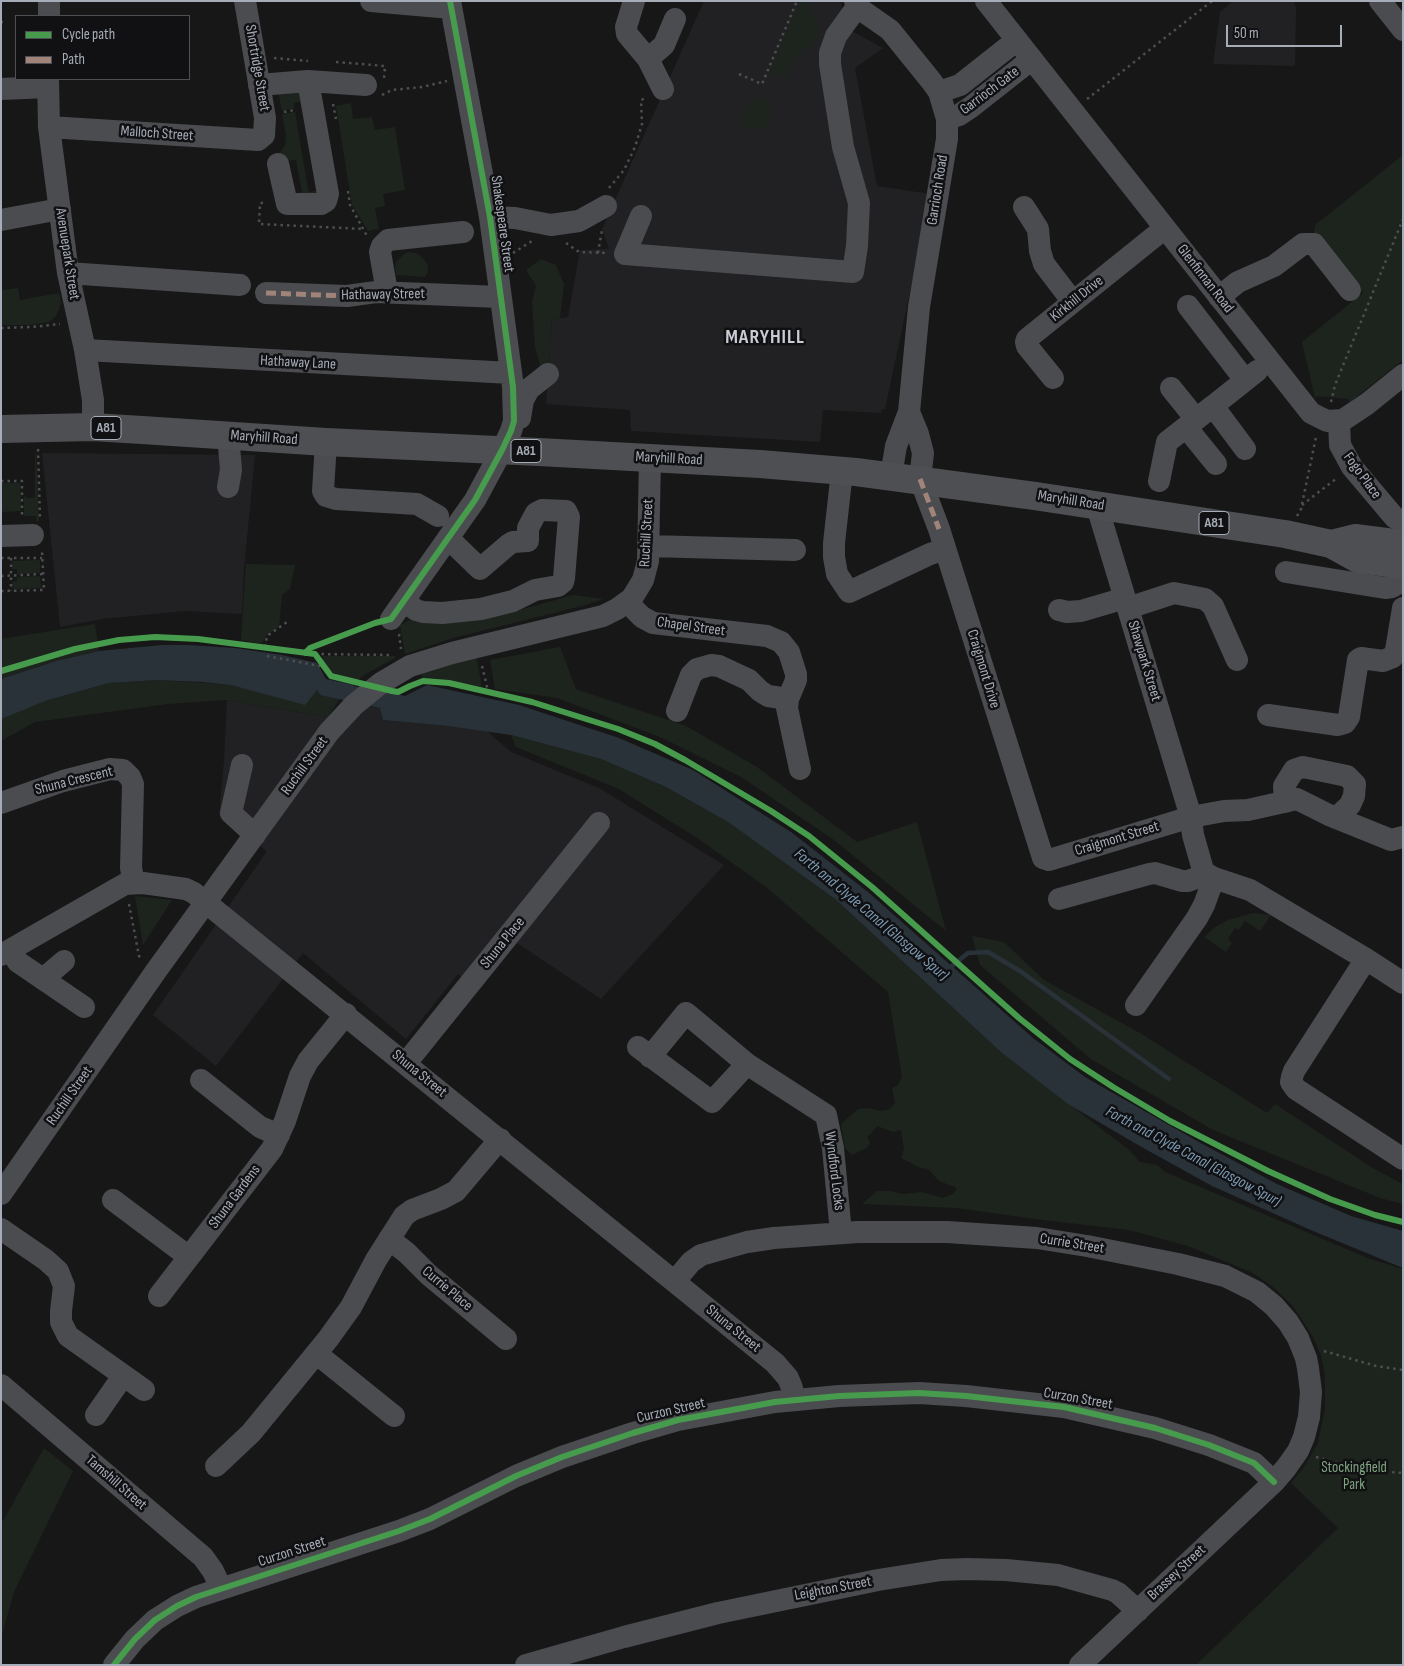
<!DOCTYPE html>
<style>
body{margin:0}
#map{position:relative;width:1404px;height:1666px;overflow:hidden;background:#171717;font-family:"Sofia Sans Condensed",sans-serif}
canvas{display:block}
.frame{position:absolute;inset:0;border:2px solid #a7adb8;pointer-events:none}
.legend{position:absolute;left:15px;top:15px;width:175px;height:65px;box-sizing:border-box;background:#111113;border:1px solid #4d4f55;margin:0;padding:6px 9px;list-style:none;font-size:15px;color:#a7adb8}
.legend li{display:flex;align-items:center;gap:10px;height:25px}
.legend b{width:25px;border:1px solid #4d4f55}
.scale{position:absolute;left:1226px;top:25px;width:116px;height:22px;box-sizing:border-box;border:2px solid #a7adb8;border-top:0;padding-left:6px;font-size:15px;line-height:18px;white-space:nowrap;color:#a7adb8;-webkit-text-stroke:4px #111113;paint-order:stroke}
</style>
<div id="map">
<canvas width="1404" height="1666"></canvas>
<div class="frame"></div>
<ul class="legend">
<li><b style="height:6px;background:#469c4c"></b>Cycle path</li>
<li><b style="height:6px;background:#a18479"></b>Path</li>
</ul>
<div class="scale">50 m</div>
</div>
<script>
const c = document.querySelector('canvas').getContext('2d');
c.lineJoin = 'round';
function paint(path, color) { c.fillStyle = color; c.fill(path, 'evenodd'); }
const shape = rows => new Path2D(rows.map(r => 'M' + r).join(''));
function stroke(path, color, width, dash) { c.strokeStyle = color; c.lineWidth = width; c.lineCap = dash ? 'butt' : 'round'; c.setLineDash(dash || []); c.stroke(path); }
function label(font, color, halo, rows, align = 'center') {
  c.font = font + ' "Sofia Sans Condensed",sans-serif'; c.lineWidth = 5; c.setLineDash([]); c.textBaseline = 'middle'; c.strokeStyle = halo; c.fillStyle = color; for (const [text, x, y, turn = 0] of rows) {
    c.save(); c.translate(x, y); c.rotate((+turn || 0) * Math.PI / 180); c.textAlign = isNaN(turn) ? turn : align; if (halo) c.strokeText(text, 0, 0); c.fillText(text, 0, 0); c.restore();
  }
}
paint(shape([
 [704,1,840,1,848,29,883,48,855,68,877,186,931,194,885,409,881,410,881,413,823,410,820,442,631,431,630,410,546,404,552,319,568,317,580,250,609,249,602,229],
 [1233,1,1294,1,1296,9,1295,66,1213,64,1220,12],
 [42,453,255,455,244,569,242,614,186,611,102,619,60,627],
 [227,700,328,717,373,701,379,703,384,720,449,726,487,731,511,752,599,788,724,865,601,999,517,943,480,989,458,974,406,1039,303,953,216,1066,153,1015,267,851,219,815,224,761]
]), '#212123');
paint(shape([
 [799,1,806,1,815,17,819,28,819,35,813,45,794,56,790,66,788,76,768,75],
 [296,88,304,101,294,103,295,108,282,111,278,91],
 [751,99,771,100,769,129,740,126],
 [351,103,353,119,372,117,375,130,395,127,405,190,383,194,385,206,375,208,379,230,374,229,374,230,368,231,352,205,336,106],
 [295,112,308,189,309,192,319,190,318,196,291,195,302,192,296,160,285,161,279,154,285,145,286,135,282,114],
 [1403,155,1403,360,1350,402,1348,399,1317,396,1315,398,1302,342,1363,293,1314,233,1315,225],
 [409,252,416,253,421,256,425,261,428,266,428,272,425,277,396,275,395,267,396,262,403,255],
 [541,259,556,265,564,284,560,318,552,319,549,364,541,368,535,347,532,302,536,286,526,270],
 [18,288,20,300,59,293,61,303,56,316,49,322,30,325,1,325,1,290],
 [35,453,36,453,39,521,36,521,36,516,24,516,24,493,25,497,28,498,33,498,35,495],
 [1,483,20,483,21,511,1,512],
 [40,560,40,573,17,574,17,569,12,569,12,561],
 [246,564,295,565,290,589,282,595,279,627,267,635,261,644,241,640],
 [40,576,41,588,13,589,12,582,17,581,17,577],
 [573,595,603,599,582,606,453,638,405,654,400,625,414,618,513,612],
 [95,624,99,651,56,661,1,679,1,639],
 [560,647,576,689,686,726,757,767,857,842,917,822,946,931,834,840,741,777,660,737,557,698,495,689,490,660],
 [323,656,395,656,395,658,364,675,356,682,353,679,331,672,322,660],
 [474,656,477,660,482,687,449,681,423,679,421,674],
 [157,680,317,690,342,695,328,717,227,700,168,704,35,722,1,741,1,719,14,712,45,701,109,683],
 [511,735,601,759,666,787,728,822,835,899,1002,1053,1128,1149,1140,1162,1157,1165,1165,1172,1370,1259,1403,1269,1403,1665,1196,1665,1338,1528,1291,1483,1304,1467,1318,1443,1325,1409,1325,1376,1321,1355,1313,1337,1293,1306,1273,1287,1253,1273,1188,1246,1129,1230,1043,1220,956,1208,862,1204,877,1191,890,1191,903,1194,922,1192,942,1198,953,1194,957,1188,939,1181,928,1169,921,1168,901,1158,904,1149,901,1130,893,1132,877,1126,871,1134,867,1136,870,1143,867,1148,852,1155,845,1148,841,1124,851,1115,858,1109,868,1108,881,1111,890,1109,895,1103,892,1088,897,1086,902,1077,888,992,766,887,697,838,619,789,516,747],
 [135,896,172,900,143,945],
 [1253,913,1271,915,1260,931,1245,921,1239,930,1235,928,1228,939,1232,943,1226,952,1204,937,1215,927,1228,920],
 [972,936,1004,942,1044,980,1140,1033,1267,1113,1275,1104,1376,1170,1403,1184,1403,1204,1380,1198,1213,1130,1091,1059,980,965],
 [44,1448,73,1471,14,1592,1,1638,1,1521,3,1521]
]), '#1d241e');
paint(shape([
 [162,645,188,645,235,648,282,655,317,663,326,679,354,685,342,695,317,690,305,705,231,685,202,682,157,680,109,683,45,701,1,719,1,679,56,661,99,651],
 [427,685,519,705,619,738,693,770,791,832,868,892,1033,1038,1085,1077,1197,1141,1277,1184,1351,1216,1403,1231,1403,1268,1313,1231,1212,1186,1138,1145,1068,1104,1002,1053,835,899,728,822,666,787,601,759,511,735,448,726,383,720,379,703,386,692,405,696]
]), '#293239');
stroke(shape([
 [947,970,968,953,988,952,1020,971,1169,1079]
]), '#293239', 4.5);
stroke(shape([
 [325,688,401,704]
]), '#293239', 16);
stroke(shape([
 [1,22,3,22],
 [274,58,308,61],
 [336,62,385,66,384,79],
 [739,74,762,84,797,1],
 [382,95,392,90,422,87,447,81],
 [1087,99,1212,1],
 [333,104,336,119],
 [284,112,295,110],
 [609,188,624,170,635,147,642,124,641,100,646,98],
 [348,191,350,205,367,236],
 [263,203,260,203,259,224,364,229],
 [566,243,579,252,607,253],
 [513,253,532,241],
 [598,253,602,230],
 [1,328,32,327,60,324],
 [1331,402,1335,385,1403,219],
 [38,449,40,518],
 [1,481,22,481,22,516],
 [1302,505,1337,478],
 [1297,516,1301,509,1316,437],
 [1,558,42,558],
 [11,558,11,591],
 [1,576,43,574],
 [1,591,44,590,42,551],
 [399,634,401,649],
 [265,647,267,636,287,622],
 [305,653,310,648,374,623],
 [315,654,391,655],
 [267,656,325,667],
 [482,666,488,691],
 [129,904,139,956,142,959],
 [1324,1351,1376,1366,1403,1370],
 [1316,1457,1363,1470,1403,1473]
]), '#4d4e52', 2.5, [2.5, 4]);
stroke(shape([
 [371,1,451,8],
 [634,1,626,27,627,34,648,59,663,89],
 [855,1,857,7,890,30,932,82,939,92,947,119,947,139,919,307,909,412,896,446,891,476],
 [986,1,1311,413,1327,421,1343,420,1367,404,1403,375],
 [1380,1,1403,30],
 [49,16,49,1],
 [648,59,664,45,675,19],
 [48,79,49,127,68,273,85,350,93,400,93,427],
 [259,85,308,81,366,85],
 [1,89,48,87],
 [939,92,960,85,1017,40],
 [947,119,959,115,971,107,1032,59],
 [49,127,258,140,264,135,265,118,245,1],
 [278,164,287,204,321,204,326,201,328,194,308,81],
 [1024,207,1038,229,1040,251,1044,264,1073,302],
 [641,216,625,254,853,272,857,246,859,203,843,147,830,64,830,53,836,36,857,7],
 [490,217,515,218,551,225,579,221,606,206],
 [1,220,60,209],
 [68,273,240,285],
 [387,292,380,252,382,246,388,240,463,232],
 [266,293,347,296,376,292,500,297],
 [1219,297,1238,282,1274,266,1303,244,1314,244,1350,290],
 [1188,306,1245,380],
 [85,350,511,373],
 [1053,378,1027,346,1026,342,1027,339,1165,228],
 [1171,388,1196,419],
 [1213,406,1257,371],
 [909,412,918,434,923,453,920,479,939,529,1043,858,1049,860,1191,817,1224,811,1248,810,1297,799,1329,815,1391,840,1403,837],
 [520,418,523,400,529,389,548,374],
 [1339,421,1340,445,1352,467,1395,518,1403,520],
 [1186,427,1216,464],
 [228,435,231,470,228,487],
 [326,442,323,491,326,496,336,499,417,504,438,516],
 [842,471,834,543,834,557,837,574,849,592,930,554,945,549],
 [1159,481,1167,442,1213,406,1245,449],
 [1097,506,1191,817,1193,835,1203,870,1207,874,1214,878,1250,890,1366,959,1403,983],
 [1,536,33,535],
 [649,546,795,550],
 [1286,572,1385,588,1392,587,1403,580],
 [404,601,416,610,423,612,442,613,481,609,513,601,535,590,558,586,563,582,564,578,569,517,566,511,542,510,536,513,528,528,528,541,513,542,508,545,480,569,448,538],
 [627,602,642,617,653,623,767,636,781,642,789,652,796,674,796,680,788,699,787,708,800,769],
 [1128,608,1174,593,1205,599,1213,606,1237,660],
 [1059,610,1067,612,1081,611,1125,598],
 [391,619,475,500,502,450,511,431,514,421,513,387,490,217,450,1],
 [677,711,691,675,697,669,711,665,719,666,749,680,760,691,768,696,788,699],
 [1268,715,1338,725,1345,723,1349,717,1358,660,1361,658,1383,661,1393,657,1396,650,1403,608],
 [242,765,231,813,255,835],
 [1285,802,1284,786,1294,770,1303,767,1347,776,1355,784,1354,796,1350,805,1336,818],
 [1,803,63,781,110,769,123,770,130,777,133,784,131,868,134,883],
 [1059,899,1149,874,1155,873,1182,881,1188,881,1207,874],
 [10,950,18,962,84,1007],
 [1,955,125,884,143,883,186,889,194,893,775,1363,788,1378,792,1388,793,1400],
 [1366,959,1294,1071,1292,1077,1291,1082,1296,1089,1403,1159],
 [43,979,64,961],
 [1136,1005,1197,918,1204,905,1214,878],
 [638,1047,712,1102,747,1064],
 [650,1057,686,1013,747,1064,826,1115,833,1148,841,1233],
 [406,1063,599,823],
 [201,1080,260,1127,279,1135],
 [1,1194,156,971,329,732,354,705,381,683,410,666,452,653,603,616,617,609,632,598,643,580,648,561,650,458],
 [113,1200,189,1257],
 [1,1229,46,1260,58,1271,64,1286,61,1311,61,1322,68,1336,144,1390],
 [389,1239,407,1253,429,1275,506,1339],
 [675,1281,691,1262,701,1255,747,1242,774,1238,858,1232,947,1232,1037,1238,1087,1246,1178,1264,1225,1276,1257,1292,1274,1306,1288,1322,1298,1338,1306,1358,1308,1368,1311,1392,1309,1417,1304,1437,1298,1451,1286,1468,1274,1482,1080,1665],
 [159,1296,272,1149,285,1121,300,1076,308,1061,346,1014],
 [317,1354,394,1416],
 [1,1385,203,1557,213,1571,221,1588],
 [96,1415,123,1376],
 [216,1466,251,1433,328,1339,351,1307,376,1260,404,1216,412,1210,441,1199,456,1191,500,1139],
 [114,1665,135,1639,155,1620,177,1606,196,1597,399,1531,430,1519,516,1476,562,1457,633,1433,678,1420,775,1402,839,1396,919,1393,966,1396,1064,1407,1155,1428,1209,1445,1254,1463,1274,1482],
 [526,1665,624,1637,718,1613,878,1580,941,1570,967,1569,1006,1570,1058,1575,1112,1590,1118,1593,1138,1611]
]), '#4b4c50', 22);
stroke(shape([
 [1,429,93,427,142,430,326,442,539,452,760,464,856,472,1035,496,1285,534,1331,544,1358,559,1403,565],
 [1331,544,1355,538,1403,544]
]), '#4d4f52', 28);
stroke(shape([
 [266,293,347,296],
 [920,479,939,529]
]), '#a18479', 5, [10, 5]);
stroke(shape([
 [305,653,310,648,375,623,391,619,475,500,502,450,511,431,514,421,513,387,490,217,450,1],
 [1,671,75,649,119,640,155,637,198,639,315,654,331,676,392,691,398,692,410,686,423,681,449,683,532,702,618,729,655,744,685,760,771,811,809,836,872,887,1019,1018,1070,1059,1113,1087,1170,1121,1268,1171,1330,1199,1375,1215,1403,1222],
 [114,1665,135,1639,155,1620,177,1606,196,1597,399,1531,430,1519,516,1476,562,1457,633,1433,678,1420,775,1402,839,1396,919,1393,966,1396,1064,1407,1155,1428,1209,1445,1254,1463,1274,1482]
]), '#469c4c', 6);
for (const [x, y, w] of [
 [106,428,30],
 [526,451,30],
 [1214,523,30]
]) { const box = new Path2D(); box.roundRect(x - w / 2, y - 11.5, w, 23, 4); c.fillStyle = '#111113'; c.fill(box); stroke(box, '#a7adb8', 1); }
label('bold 14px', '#a7adb8', null, [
 ["A81",106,428],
 ["A81",526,451],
 ["A81",1214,523]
]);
label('15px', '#a7adb8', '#111113', [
 ["Shortridge Street",257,68,80],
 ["Garrioch Gate",990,91,-37],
 ["Malloch Street",157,134,4],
 ["Garrioch Road",938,190,-81],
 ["Shakespeare Street",502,224,82],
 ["Avenuepark Street",67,254,81],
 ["Glenfinnan Road",1205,279,52],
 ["Hathaway Street",383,295,-1],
 ["Kirkhill Drive",1077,299,-39],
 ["Hathaway Lane",298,363,3],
 ["Maryhill Road",264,438,4],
 ["Maryhill Road",669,459,3],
 ["Fogo Place",1362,476,54],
 ["Maryhill Road",1071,501,9],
 ["Ruchill Street",647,533,-87],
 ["Chapel Street",691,627,8],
 ["Shawpark Street",1144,661,73],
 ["Craigmont Drive",983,669,73],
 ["Ruchill Street",305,766,-54],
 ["Shuna Crescent",74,781,-14],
 ["Craigmont Street",1117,839,-17],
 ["Shuna Place",503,943,-51],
 ["Shuna Street",419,1074,39],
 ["Ruchill Street",70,1096,-55],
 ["Wyndford Locks",834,1171,83],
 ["Shuna Gardens",235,1197,-53],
 ["Currie Street",1072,1244,9],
 ["Currie Place",447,1289,40],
 ["Shuna Street",733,1329,39],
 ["Curzon Street",1078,1399,10],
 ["Curzon Street",671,1411,-13],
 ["Tamshill Street",116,1483,41],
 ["Curzon Street",292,1552,-18],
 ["Brassey Street",1177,1573,-43],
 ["Leighton Street",833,1589,-11]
]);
label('15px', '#7ea480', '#111113', [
 ["Stockingfield",1354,1468],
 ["Park",1354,1485]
]);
label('italic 16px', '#7d9bb4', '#111113', [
 ["Forth and Clyde Canal (Glasgow Spur)",871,915,40],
 ["Forth and Clyde Canal (Glasgow Spur)",1193,1157,28]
]);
c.letterSpacing = '1px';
label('bold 20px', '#c9ccd4', '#111113', [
 ["MARYHILL",765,338]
]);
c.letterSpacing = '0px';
</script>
